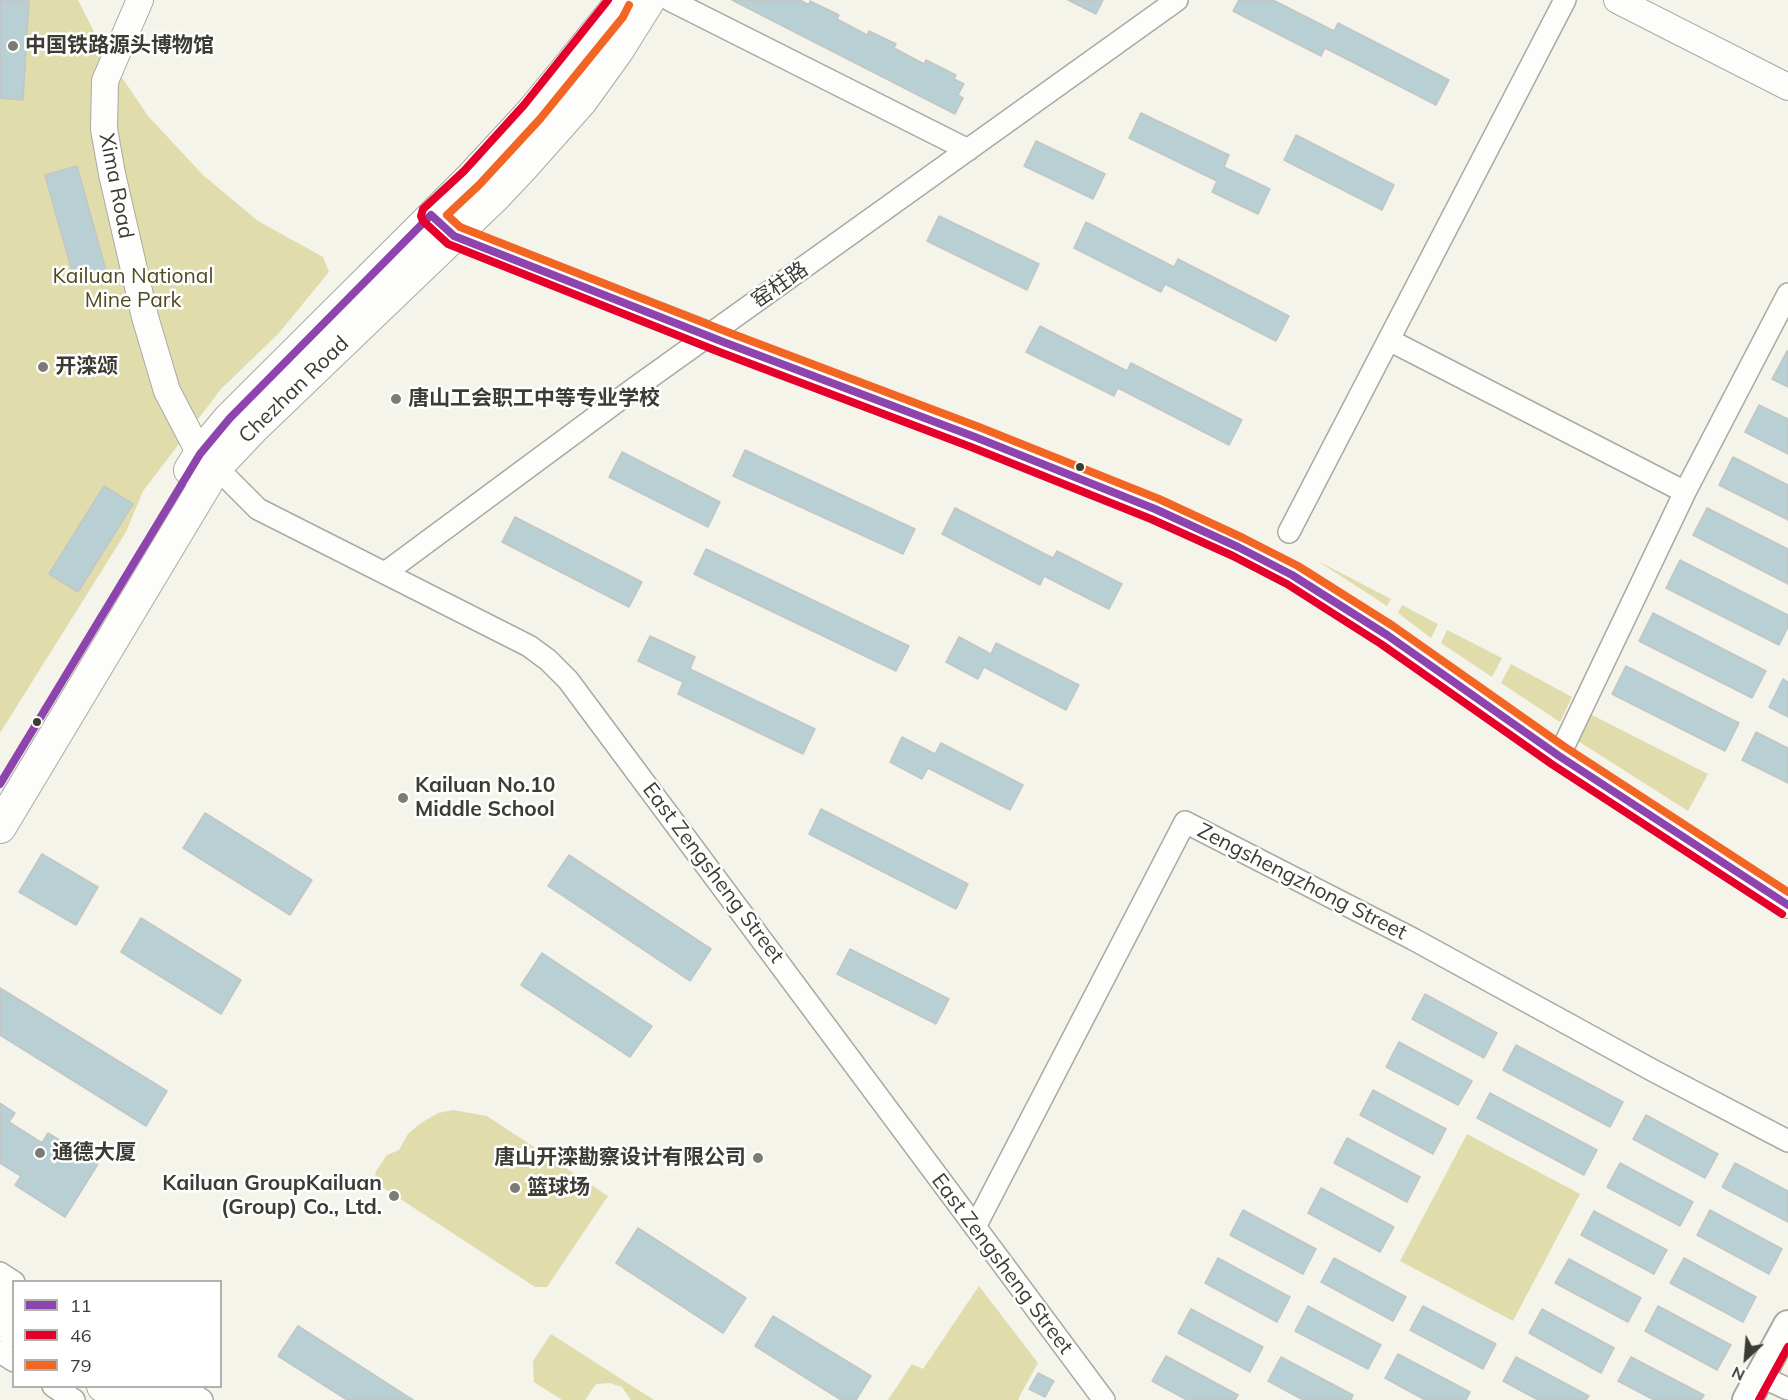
<!DOCTYPE html>
<meta charset="utf-8">
<style>
body{margin:0}
#map{position:relative;width:1788px;height:1400px;overflow:hidden;background:#f4f4ea;font-family:Mulish,sans-serif}
canvas{display:block}
.legend{position:absolute;left:12px;top:1280px;width:210px;height:108px;box-sizing:border-box;background:#fff;border:2px solid #b1b1ae;margin:0;padding:8px 10px;list-style:none;font-size:18px;color:#3c3b34}
.legend li{display:flex;align-items:center;gap:12px;height:30px}
.legend b{width:30px;border:2px solid #b1b1ae}
.north{position:absolute;left:1716px;top:1328px;width:60px;height:60px;-webkit-text-stroke:4px #fff;paint-order:stroke;rotate:206deg;font-size:16px;font-weight:700;line-height:24px;text-align:center;color:#3c3b34}
.north::after{content:'';display:block;margin:auto;width:21px;height:27px;background:#3c3b34;clip-path:polygon(50% 0,100% 100%,50% 72%,0 100%)}
</style>
<div id="map">
<canvas width="1788" height="1400"></canvas>
<ul class="legend">
<li><b style="height:8px;background:#8e44ad"></b>11</li>
<li><b style="height:8px;background:#e4002b"></b>46</li>
<li><b style="height:8px;background:#f26522"></b>79</li>
</ul>
<div class="north">N</div>
</div>
<script>
const c = document.querySelector('canvas').getContext('2d');
c.lineJoin = 'round';
function paint(path, color) { c.fillStyle = color; c.fill(path, 'evenodd'); }
const shape = rows => new Path2D(rows.map(r => 'M' + r).join(''));
function stroke(path, color, width, dash) { c.strokeStyle = color; c.lineWidth = width; c.lineCap = dash ? 'butt' : 'round'; c.setLineDash(dash || []); c.stroke(path); }
function label(font, color, halo, rows, align = 'center') {
  c.font = font + ' Mulish,"Noto Sans SC",sans-serif'; c.lineWidth = 5; c.setLineDash([]); c.textBaseline = 'middle'; c.strokeStyle = halo; c.fillStyle = color; for (const [text, x, y, turn = 0] of rows) {
    c.save(); c.translate(x, y); c.rotate((+turn || 0) * Math.PI / 180); c.textAlign = isNaN(turn) ? turn : align; if (halo) c.strokeText(text, 0, 0); c.fillText(text, 0, 0); c.restore();
  }
}
paint(shape([
 [0,0,78,0,104,51,148,116,203,175,258,221,323,257,329,272,278,334,221,389,143,491,126,532,0,733],
 [1316,560,1391,599,1387,606],
 [1402,605,1438,624,1431,638,1398,613],
 [1447,630,1502,658,1492,677,1441,643],
 [1511,664,1572,697,1560,722,1501,683],
 [1590,714,1708,774,1688,811,1578,741],
 [453,1110,487,1116,608,1196,547,1287,535,1287,379,1185,375,1178,376,1171,387,1155,399,1150,408,1134,421,1123,438,1113],
 [1467,1134,1580,1194,1513,1321,1400,1261],
 [979,1286,1038,1363,1018,1399,1020,1400,888,1400,912,1364,923,1369],
 [551,1334,654,1400,631,1400,622,1387,610,1383,596,1384,585,1400,562,1400,534,1382,533,1361]
]), '#e0dcab');
const building = shape([
 [0,0,29,0,23,100,0,98,0,0],
 [732,0,800,0,809,5,810,1,839,15,837,19,867,35,869,31,896,44,894,48,924,64,926,60,956,75,954,79,964,84,958,95,963,98,955,114,732,0],
 [1068,0,1103,0,1096,14,1068,0],
 [1239,0,1273,0,1334,31,1338,23,1449,80,1436,105,1325,48,1321,56,1233,11,1239,0],
 [1141,113,1229,155,1224,167,1270,189,1258,214,1212,192,1217,181,1129,138,1141,113],
 [1296,135,1394,185,1382,210,1284,160,1296,135],
 [1036,141,1105,174,1093,199,1024,166,1036,141],
 [77,166,107,274,75,282,45,175,77,166],
 [939,216,1039,264,1027,290,927,241,939,216],
 [1086,222,1174,267,1178,259,1289,316,1276,341,1165,284,1161,292,1074,248,1086,222],
 [1040,326,1127,371,1131,363,1242,420,1229,445,1118,388,1114,396,1026,352,1040,326],
 [1787,351,1788,352,1788,387,1772,379,1787,351],
 [1759,405,1788,419,1788,454,1745,432,1759,405],
 [745,450,915,529,903,554,733,476,745,450],
 [622,452,720,502,708,527,609,477,622,452],
 [1733,457,1788,485,1788,520,1719,485,1733,457],
 [104,486,133,504,78,592,49,574,104,486],
 [955,508,1053,558,1057,551,1122,584,1109,609,1044,576,1040,585,942,534,955,508],
 [1707,508,1788,549,1788,584,1693,535,1707,508],
 [515,517,642,582,629,607,502,542,515,517],
 [706,549,909,646,896,671,694,574,706,549],
 [1680,560,1788,615,1788,627,1779,645,1666,588,1680,560],
 [1653,613,1766,671,1752,698,1639,641,1653,613],
 [650,636,695,657,690,669,815,729,803,754,678,694,683,682,638,661,650,636],
 [959,637,991,654,996,643,1079,685,1066,710,984,667,978,679,946,662,959,637],
 [1626,666,1739,723,1725,751,1612,694,1626,666],
 [1783,679,1788,682,1788,717,1769,707,1783,679],
 [1756,732,1788,748,1788,783,1742,760,1756,732],
 [902,737,935,754,941,743,1023,785,1010,810,928,768,922,779,890,762,902,737],
 [821,809,968,884,956,909,809,834,821,809],
 [205,813,312,880,290,915,183,848,205,813],
 [42,854,98,887,76,925,19,892,42,854],
 [569,855,711,949,690,981,548,886,569,855],
 [141,918,241,980,221,1014,121,952,141,918],
 [850,949,949,999,936,1024,837,974,850,949],
 [542,953,652,1026,630,1057,521,985,542,953],
 [0,988,167,1091,146,1126,0,1035,0,988],
 [1425,994,1497,1033,1484,1058,1412,1019,1425,994],
 [1399,1042,1472,1081,1458,1105,1386,1067,1399,1042],
 [1516,1045,1623,1102,1610,1127,1503,1070,1516,1045],
 [1373,1090,1446,1129,1433,1154,1360,1115,1373,1090],
 [1490,1093,1597,1150,1584,1175,1477,1118,1490,1093],
 [0,1103,15,1113,9,1122,42,1143,48,1133,98,1164,65,1217,15,1185,21,1176,0,1163,0,1103],
 [1646,1115,1718,1154,1705,1178,1633,1139,1646,1115],
 [1347,1138,1420,1177,1407,1202,1334,1163,1347,1138],
 [1620,1163,1693,1202,1680,1226,1607,1187,1620,1163],
 [1735,1163,1788,1191,1788,1222,1722,1187,1735,1163],
 [1321,1188,1394,1227,1380,1252,1308,1213,1321,1188],
 [1243,1210,1316,1249,1303,1274,1230,1235,1243,1210],
 [1710,1210,1782,1249,1769,1274,1697,1235,1710,1210],
 [1594,1211,1667,1250,1654,1274,1581,1235,1594,1211],
 [638,1228,746,1298,723,1333,616,1263,638,1228],
 [1218,1258,1290,1297,1277,1322,1205,1283,1218,1258],
 [1334,1258,1406,1297,1393,1321,1321,1282,1334,1258],
 [1684,1258,1756,1297,1743,1322,1670,1283,1684,1258],
 [1569,1259,1641,1298,1628,1322,1555,1283,1569,1259],
 [1308,1306,1381,1345,1368,1369,1295,1331,1308,1306],
 [1423,1306,1496,1344,1483,1369,1410,1330,1423,1306],
 [1658,1306,1731,1345,1717,1370,1645,1331,1658,1306],
 [1191,1309,1263,1347,1250,1372,1178,1333,1191,1309],
 [1542,1309,1614,1348,1601,1373,1529,1333,1542,1309],
 [773,1316,871,1376,856,1400,841,1400,755,1346,773,1316],
 [298,1326,413,1400,347,1400,278,1356,298,1326],
 [1398,1354,1470,1392,1466,1400,1425,1400,1385,1378,1398,1354],
 [1166,1356,1238,1395,1235,1400,1187,1400,1152,1381,1166,1356],
 [1281,1357,1353,1395,1351,1400,1303,1400,1268,1381,1281,1357],
 [1516,1357,1589,1396,1586,1400,1538,1400,1503,1381,1516,1357],
 [1631,1357,1704,1395,1701,1400,1654,1400,1618,1381,1631,1357],
 [1038,1373,1054,1381,1045,1397,1029,1389,1038,1373]
]);
paint(building, '#b8cfd3');
stroke(building, '#c2c6c4', 1.5);
const minor = shape([
 [670,0,968,150],
 [1389,340,1685,492],
 [216,467,258,509,529,646,548,660,568,680,1104,1400],
 [1289,532,1565,0],
 [385,573,635,388,1177,0],
 [1559,756,1685,492,1788,294],
 [975,1227,1185,822,1413,939,1652,1070,1788,1141],
 [0,1273,14,1282],
 [0,1352,14,1361],
 [1760,1376,1788,1389],
 [53,1386,74,1400],
 [181,1386,202,1400]
]);
const tertiary = shape([
 [140,0,105,81,104,129,112,174,145,317,167,391,200,454,213,465],
 [1617,0,1788,87],
 [441,225,454,236,709,335,726,343,975,437,1155,509,1238,547,1292,575,1387,635,1559,756,1788,905]
]);
const secondary = shape([
 [1747,1400,1788,1325]
]);
const primary = shape([
 [190,470,200,454,230,418,471,178,532,112,573,62,615,10,620,0],
 [0,827,216,467,253,428,494,197,526,163,581,101,617,51,649,0],
 [0,1296,14,1304],
 [0,1322,14,1331],
 [103,1386,124,1400],
 [148,1386,170,1400]
]);
stroke(minor, '#aaaaa2', 24);
stroke(tertiary, '#aaaaa2', 28);
stroke(secondary, '#aaaaa2', 32);
stroke(primary, '#aaaaa2', 34);
stroke(minor, '#fdfdfc', 21);
stroke(tertiary, '#fdfdfc', 26);
stroke(secondary, '#fdfdfc', 28);
stroke(primary, '#fdfdfc', 32);
stroke(shape([
 [0,784,200,454,230,418,431,215,454,236,726,343,975,437,1155,509,1238,547,1292,575,1387,635,1559,756,1788,905]
]), '#8e44ad', 8);
stroke(shape([
 [608,0,524,105,464,171,423,209,421,216,423,221,448,244,722,353,971,447,1151,519,1233,556,1287,584,1381,644,1553,765,1782,914],
 [1759,1400,1788,1347]
]), '#e4002b', 8);
stroke(shape([
 [629,5,623,17,540,119,479,185,447,215,460,227,730,333,979,427,1159,499,1243,538,1298,566,1393,626,1565,747,1788,892]
]), '#f26522', 8);
for (const [x, y, r, color] of [
 [13,46,6,"#7c7c74"],
 [43,367,6,"#7c7c74"],
 [396,399,6,"#7c7c74"],
 [1080,467,5,"#3c3b34"],
 [37,722,5,"#3c3b34"],
 [403,798,6,"#7c7c74"],
 [40,1153,6,"#7c7c74"],
 [758,1158,6,"#7c7c74"],
 [515,1188,6,"#7c7c74"],
 [394,1196,6,"#7c7c74"]
]) { const dot = new Path2D(); dot.arc(x, y, r, 0, 2 * Math.PI); c.fillStyle = color; c.fill(dot); stroke(dot, '#fff', 2); }
label('bold 21px', '#3c3b34', '#fff', [
 ["中国铁路源头博物馆",25,46],
 ["开滦颂",55,367],
 ["唐山工会职工中等专业学校",408,399],
 ["Kailuan No.10",415,786],
 ["Middle School",415,810],
 ["通德大厦",52,1153],
 ["唐山开滦勘察设计有限公司",746,1158,"right"],
 ["Kailuan GroupKailuan",382,1184,"right"],
 ["(Group) Co., Ltd.",382,1208,"right"],
 ["篮球场",527,1188]
], 'left');
label('21px', '#3c3b34', '#fff', [
 ["Xima Road",116,186,79],
 ["窑柱路",780,285,-35],
 ["Chezhan Road",294,390,-44],
 ["East Zengsheng Street",713,873,53],
 ["Zengshengzhong Street",1302,882,27],
 ["East Zengsheng Street",1002,1264,53]
]);
label('21px', '#4f4b21', '#fff', [
 ["Kailuan National",133,277],
 ["Mine Park",133,301]
]);
</script>
